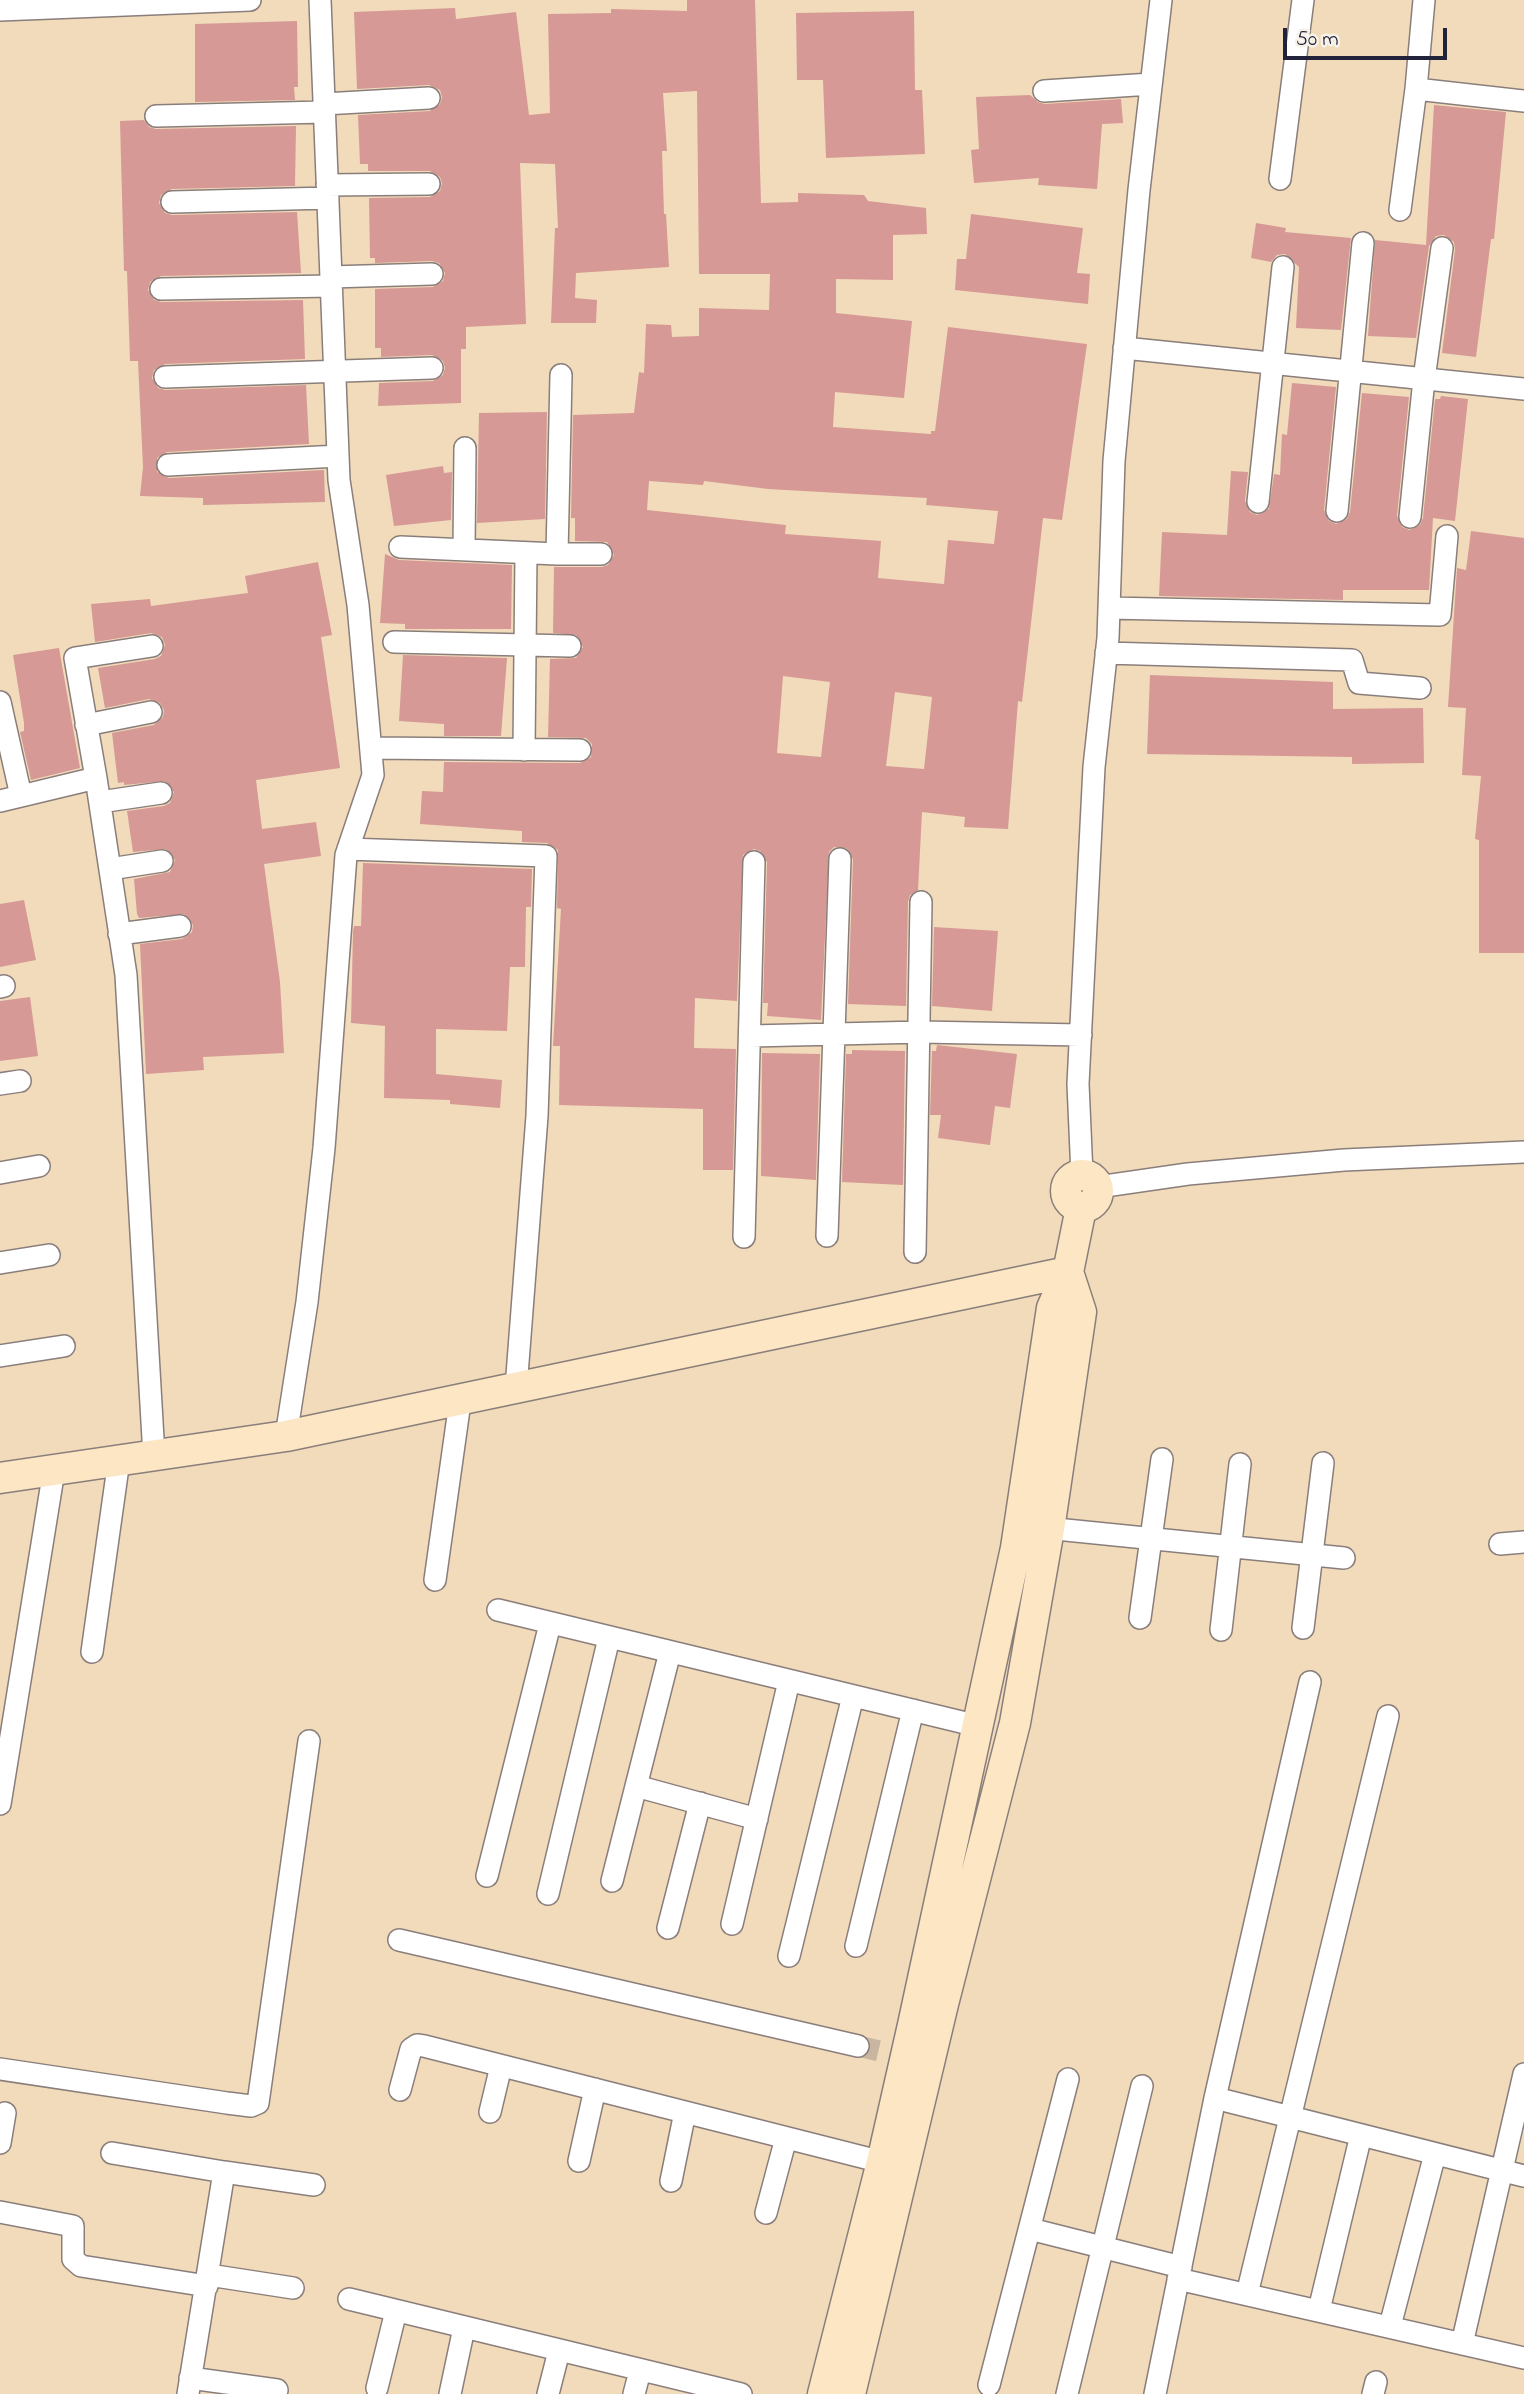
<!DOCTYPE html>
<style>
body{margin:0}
#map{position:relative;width:1524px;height:2394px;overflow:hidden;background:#f1dbbb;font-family:"Indie Flower",sans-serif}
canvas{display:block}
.scale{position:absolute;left:1283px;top:28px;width:164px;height:32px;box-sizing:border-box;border:4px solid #22223b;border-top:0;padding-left:9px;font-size:21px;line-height:24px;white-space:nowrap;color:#22223b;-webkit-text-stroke:5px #f7f3e8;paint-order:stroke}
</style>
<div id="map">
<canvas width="1524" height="2394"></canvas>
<div class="scale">50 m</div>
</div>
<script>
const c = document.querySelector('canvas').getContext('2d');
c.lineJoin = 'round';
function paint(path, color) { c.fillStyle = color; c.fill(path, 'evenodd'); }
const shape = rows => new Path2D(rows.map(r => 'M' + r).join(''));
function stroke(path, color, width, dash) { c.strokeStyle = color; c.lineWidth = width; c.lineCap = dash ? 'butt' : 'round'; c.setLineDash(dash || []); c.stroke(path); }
paint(shape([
 [687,0,755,0,761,203,798,202,798,193,864,195,868,201,926,208,927,234,893,235,893,280,836,279,836,313,912,321,904,398,835,392,833,427,931,434,931,431,935,431,948,327,1087,344,1062,520,1043,518,1022,702,1018,701,1008,829,964,827,965,817,922,812,918,890,910,895,908,902,906,1006,848,1004,853,859,846,848,834,847,829,852,821,1020,767,1016,768,1003,763,1003,767,862,760,851,754,849,743,855,737,1001,695,998,694,1048,736,1049,733,1170,703,1170,703,1109,559,1105,560,1046,553,1046,561,909,557,908,558,850,547,843,522,842,522,831,420,824,422,791,443,792,444,762,580,763,591,757,592,744,586,738,548,737,550,659,576,658,583,647,576,635,553,633,554,567,602,567,608,565,614,555,607,542,575,541,575,518,571,518,573,415,634,413,639,372,644,373,646,324,671,325,672,337,699,336,699,308,769,310,770,274,699,274,697,91,663,93,667,151,662,151,664,214,666,214,669,267,576,273,575,298,597,300,596,323,551,323,555,228,558,228,555,164,520,163,526,324,466,327,466,349,461,349,461,403,378,406,379,383,433,381,443,375,445,368,443,361,432,355,381,357,381,348,375,348,375,289,433,287,443,281,445,273,439,263,432,261,375,263,375,258,370,258,369,198,430,197,440,191,442,183,440,177,430,171,368,171,368,164,360,164,358,115,430,111,440,104,442,97,440,90,429,85,357,89,354,12,455,8,456,19,516,12,529,115,550,113,548,14,611,13,611,9,687,11],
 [649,481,703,485,704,481,768,489,927,498,926,505,998,511,994,544,948,540,944,584,878,578,881,541,785,534,786,525,647,510],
 [783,676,830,682,821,757,777,753],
 [895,692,932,697,924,769,886,766],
 [914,11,915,90,922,90,925,154,826,158,823,80,797,80,796,13],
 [297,21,298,87,294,87,295,100,195,102,195,24],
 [1030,95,1038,102,1045,104,1121,99,1123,123,1102,124,1097,189,1038,185,1039,178,974,183,971,150,979,149,976,97],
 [1434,105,1506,112,1494,239,1491,239,1476,357,1442,353,1455,250,1454,242,1444,235,1436,236,1429,246,1416,338,1368,336,1375,240,1426,245],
 [144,120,149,127,156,129,296,126,295,186,172,189,161,195,159,203,165,213,172,215,297,212,301,273,161,276,150,282,148,290,154,300,161,302,303,300,305,359,165,364,154,370,152,378,158,388,165,390,306,385,309,444,167,452,157,458,157,472,169,478,324,470,325,502,203,505,203,498,140,496,143,467,138,361,130,361,127,271,124,271,120,121],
 [971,214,1083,228,1077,273,1090,274,1088,304,955,290,957,259,966,259],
 [1256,223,1286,228,1285,232,1351,238,1341,330,1296,328,1299,267,1285,254,1277,255,1271,262,1251,258],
 [1292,383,1336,387,1324,510,1329,521,1336,524,1347,519,1350,512,1362,393,1409,397,1397,516,1402,527,1409,530,1420,525,1423,518,1435,399,1440,399,1441,396,1468,399,1455,521,1433,518,1429,590,1343,590,1343,600,1159,596,1162,532,1227,535,1231,471,1248,472,1245,501,1250,512,1257,515,1269,509,1274,474,1280,475,1282,434,1287,435],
 [547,412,545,519,477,523,479,413],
 [443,466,444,473,452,472,451,520,394,526,386,475],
 [1471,531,1524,538,1524,953,1479,953,1479,840,1475,839,1481,776,1462,775,1466,708,1448,707,1457,568,1466,570],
 [385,554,399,560,512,565,511,629,405,629,405,624,380,623],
 [318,562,332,635,321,637,340,768,256,780,262,829,316,822,321,856,264,864,280,982,284,1053,203,1057,204,1070,146,1074,140,944,182,939,192,932,193,925,184,914,139,918,137,914,134,879,170,872,175,860,166,849,133,852,127,811,164,806,170,803,174,792,165,781,124,785,124,782,118,783,112,733,154,725,163,717,164,710,160,703,149,699,105,708,98,668,155,659,161,656,165,645,162,637,151,633,95,642,91,604,150,599,151,606,248,593,245,576],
 [59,648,80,768,31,780,20,732,24,731,24,723,13,655],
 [403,655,507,658,501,736,444,736,444,724,399,721],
 [1150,675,1333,682,1333,709,1423,708,1424,763,1352,764,1352,757,1147,754],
 [363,863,532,869,531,907,526,907,525,967,510,967,507,1031,436,1029,436,1074,502,1080,500,1108,450,1104,450,1100,384,1098,385,1026,351,1023,353,932,354,926,361,926],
 [24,900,36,960,0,967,0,904],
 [934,927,998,931,992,1011,932,1006],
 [30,997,38,1056,0,1061,0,1001],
 [937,1045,1017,1054,1010,1108,995,1106,990,1145,938,1138,941,1115,930,1115,932,1051,936,1051],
 [852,1050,905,1051,903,1185,842,1182,846,1054,852,1054],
 [762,1053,820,1054,816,1180,761,1176]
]), '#d69995');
stroke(shape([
 [858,2046,888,2053]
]), '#c8b6a1', 21, [21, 10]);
const street = shape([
 [1424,0,1416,89,1524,101],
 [0,10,250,0],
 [1044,91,1151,84],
 [324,104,429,98],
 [156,116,324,112],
 [1280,179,1303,0],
 [327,185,429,184],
 [172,202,328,198],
 [1400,210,1416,89],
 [331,277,432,274],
 [161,289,331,286],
 [1124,348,1524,389],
 [165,377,432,368],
 [168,465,338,456],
 [1258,502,1283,267],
 [1337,511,1363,243],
 [1410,517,1424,379,1442,248],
 [400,547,557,554,561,375],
 [464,550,465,448],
 [557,554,601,554],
 [1109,608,1440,615,1447,536],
 [394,642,570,646],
 [1106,653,1352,660,1359,683,1420,688],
 [0,702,21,796],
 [86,725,151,712],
 [373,748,580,750],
 [524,750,526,553],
 [96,778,75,658,152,646],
 [0,801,96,778,126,975,154,1456],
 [100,802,161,793],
 [348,849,546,856,537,1116,516,1388],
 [110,869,162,861],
 [119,934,180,926],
 [0,987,4,986],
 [751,1036,921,1032,1081,1035],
 [0,1084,20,1081],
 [0,1173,39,1166],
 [1082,1175,1078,1084,1085,945,1094,767,1108,638,1114,461,1139,190,1161,0],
 [1098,1187,1188,1174,1344,1160,1524,1152],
 [827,1236,840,859],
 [744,1237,754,862],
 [915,1252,921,902],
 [0,1263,49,1255],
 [0,1356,64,1346],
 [286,1436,307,1302,324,1148,346,855,373,775,358,605,339,480,320,0],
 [1036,1527,1344,1558],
 [1500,1544,1524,1542],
 [435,1580,460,1402],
 [498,1610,978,1726],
 [1140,1618,1162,1459],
 [1303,1628,1323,1463],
 [1221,1630,1240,1464],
 [92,1652,119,1460],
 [636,1786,757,1819],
 [0,1804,54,1470],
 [487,1876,550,1624],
 [612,1881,670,1652],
 [548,1894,609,1638],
 [732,1924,789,1681],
 [668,1928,700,1803],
 [399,1940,858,2046],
 [856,1946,913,1710],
 [789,1956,853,1696],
 [0,2069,227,2103,251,2106,258,2103,309,1741],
 [400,2090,411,2049,417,2045,424,2046,882,2162],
 [1215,2098,1524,2176],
 [490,2112,501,2066],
 [0,2143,5,2113],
 [112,2153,224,2172,188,2394],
 [579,2161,595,2089],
 [224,2172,314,2185],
 [671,2181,685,2112],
 [0,2212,73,2226,73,2259,81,2266,207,2286],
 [766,2213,786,2138],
 [1030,2229,1181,2267],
 [209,2275,293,2288],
 [1178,2279,1524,2358],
 [1247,2294,1388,1716],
 [349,2299,741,2394],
 [1319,2310,1361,2135],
 [1390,2326,1435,2154],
 [1462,2344,1524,2074],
 [190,2378,277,2390],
 [989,2385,1068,2079],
 [377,2388,396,2311],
 [450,2394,464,2328],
 [548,2394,559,2351],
 [634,2394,640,2371],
 [1067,2394,1142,2086],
 [1155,2394,1215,2098,1310,1682],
 [1373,2394,1376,2382]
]);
const secondary = shape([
 '1066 1191a16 16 0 1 1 32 0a16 16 0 1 1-32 0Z',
 [0,1478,286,1436,1068,1272],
 [823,2394,882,2162,913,2025,1016,1548,1052,1308,1068,1272,1081,1208],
 [850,2394,943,2004,1015,1723,1049,1529,1081,1312,1068,1272]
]);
stroke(street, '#8a7e7b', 24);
stroke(secondary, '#8a7e7b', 33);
stroke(street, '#fff', 21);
stroke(secondary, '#fce6c4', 30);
</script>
